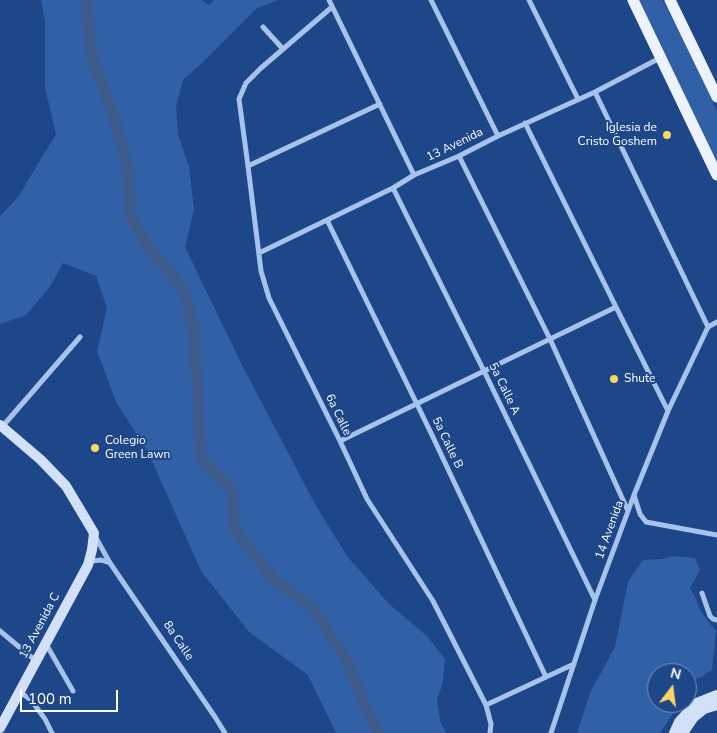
<!DOCTYPE html>
<style>
body{margin:0}
#map{position:relative;width:717px;height:733px;overflow:hidden;background:#1d4788;font-family:"Nunito Sans",sans-serif}
canvas{display:block}
.north{position:absolute;left:647px;top:663px;width:50px;height:50px;box-sizing:border-box;background:#1d4788;border:1px solid #7791b8;border-radius:50%;rotate:15deg;font-size:14px;font-weight:700;line-height:20px;text-align:center;color:#fff}
.north::after{content:'';display:block;margin:auto;width:18px;height:22px;background:#fbd766;clip-path:polygon(50% 0,100% 100%,50% 72%,0 100%)}
.scale{position:absolute;left:20px;top:690px;width:98px;height:22px;box-sizing:border-box;border:2px solid #fff;border-top:0;padding-left:6px;font-size:15px;line-height:18px;white-space:nowrap;color:#fff;-webkit-text-stroke:4px #1d4788;paint-order:stroke}
</style>
<div id="map">
<canvas width="717" height="733"></canvas>
<div class="north">N</div>
<div class="scale">100 m</div>
</div>
<script>
const c = document.querySelector('canvas').getContext('2d');
c.lineJoin = 'round';
function paint(path, color) { c.fillStyle = color; c.fill(path, 'evenodd'); }
const shape = rows => new Path2D(rows.map(r => 'M' + r).join(''));
function stroke(path, color, width, dash) { c.strokeStyle = color; c.lineWidth = width; c.lineCap = dash ? 'butt' : 'round'; c.setLineDash(dash || []); c.stroke(path); }
function label(font, color, halo, rows, align = 'center') {
  c.font = font + ' "Nunito Sans",sans-serif'; c.lineWidth = 4; c.setLineDash([]); c.textBaseline = 'middle'; c.strokeStyle = halo; c.fillStyle = color; for (const [text, x, y, turn = 0] of rows) {
    c.save(); c.translate(x, y); c.rotate((+turn || 0) * Math.PI / 180); c.textAlign = isNaN(turn) ? turn : align; if (halo) c.strokeText(text, 0, 0); c.fillText(text, 0, 0); c.restore();
  }
}
paint(shape([
 [41,0,201,0,209,5,214,0,278,0,257,8,203,62,183,80,176,106,178,135,189,167,194,209,185,247,243,367,315,504,347,556,389,604,427,636,445,659,443,682,437,700,440,721,446,733,336,733,308,675,249,632,201,571,148,452,116,402,97,351,107,308,96,276,63,263,50,287,26,315,0,324,0,216,18,197,56,134,45,88,45,21],
 [635,0,662,0,683,38,717,111,717,165],
 [672,556,695,558,700,570,690,588,695,597,701,612,716,631,712,670,701,677,687,681,687,673,657,673,657,703,680,703,660,733,577,733,590,693,615,647,628,582,643,560,662,559]
]), '#3160a6');
stroke(shape([
 [86,0,92,59,114,116,128,170,130,215,149,248,184,290,194,331,201,459,232,490,235,530,275,581,312,607,345,657,371,720,379,733]
]), '#3d5b8b', 11);
stroke(shape([
 [329,0,414,175],
 [431,0,498,136],
 [529,0,578,99],
 [332,7,261,68,246,83,239,99,248,166,261,271,269,298,340,441,367,499,433,601,486,705,491,724,490,733],
 [263,27,283,49],
 [595,92,708,327],
 [525,123,616,307,668,411],
 [459,156,550,339,628,511],
 [248,166,380,104],
 [393,188,484,371,595,600],
 [327,220,431,433,546,677],
 [259,253,393,188,414,175,459,156,498,136,595,92,660,58],
 [2,427,80,337],
 [340,441,616,307],
 [634,495,640,514,646,522,717,535],
 [95,536,110,563,215,717,225,733],
 [90,563,92,561,101,560,110,563],
 [702,593,710,616,713,619,717,620],
 [0,631,36,661],
 [46,644,73,691],
 [20,692,31,700,45,719,52,733],
 [486,705,574,664],
 [551,733,595,600,634,495,668,411,708,327,717,322]
]), '#a7c3eb', 5);
stroke(shape([
 [0,425,41,460,66,486,94,533,92,550,88,565,0,728],
 [674,733,679,722,691,709,697,703,717,695],
 [683,733,694,717,704,709,717,705]
]), '#d3e1f8', 10);
stroke(shape([
 [633,0,717,175],
 [670,0,717,97]
]), '#ecf2fe', 11);
for (const [x, y, r, color] of [
 [667,135,5,"#fbd766"],
 [614,379,5,"#fbd766"],
 [95,448,5,"#fbd766"]
]) { const dot = new Path2D(); dot.arc(x, y, r, 0, 2 * Math.PI); c.fillStyle = color; c.fill(dot); stroke(dot, '#1d4788', 2); }
label('12px', '#fff', '#1d4788', [
 ["Iglesia de",657,128,"right"],
 ["Cristo Goshem",657,142,"right"],
 ["Shute",624,379],
 ["Colegio",105,441],
 ["Green Lawn",105,455]
], 'left');
label('12px', '#fff', '#1d4788', [
 ["13 Avenida",455,145,-26],
 ["5a Calle A",504,389,64],
 ["6a Calle",338,415,64],
 ["5a Calle B",447,443,64],
 ["14 Avenida",610,530,-70],
 ["13 Avenida C",40,626,-62],
 ["8a Calle",178,641,56]
]);
</script>
